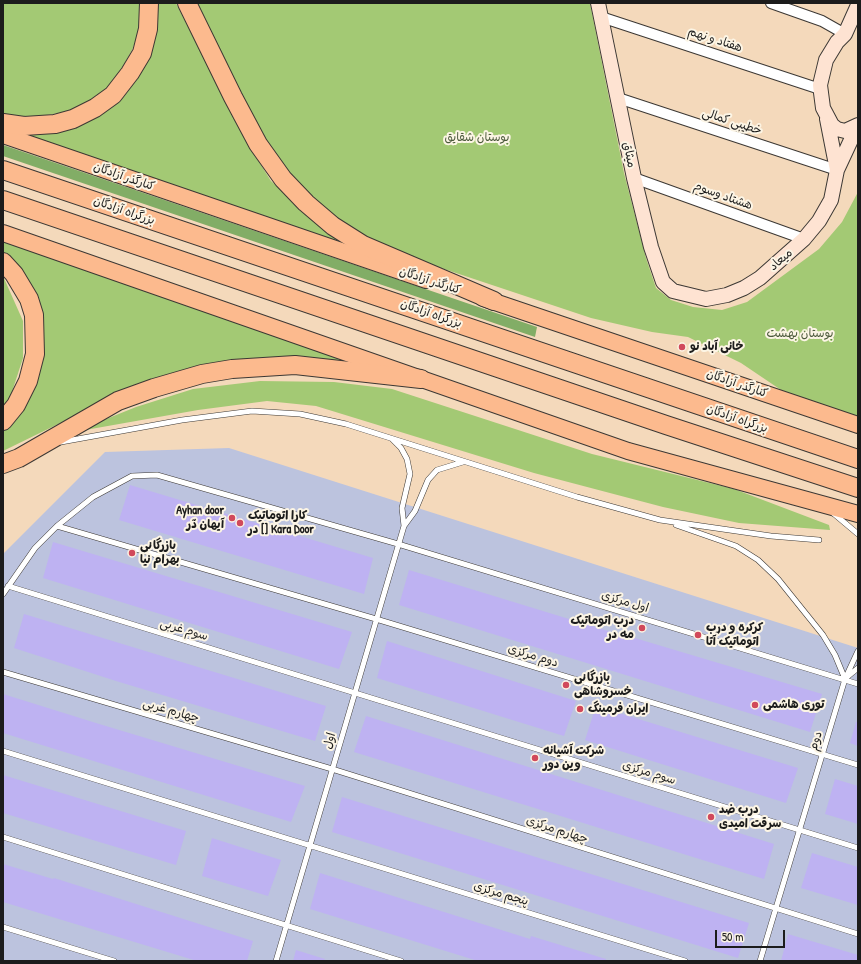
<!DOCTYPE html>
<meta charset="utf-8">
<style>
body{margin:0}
#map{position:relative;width:861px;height:964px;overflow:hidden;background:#f4d9bb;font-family:"Patrick Hand",sans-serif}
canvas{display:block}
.frame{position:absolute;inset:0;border:4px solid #1c1c1c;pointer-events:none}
.scale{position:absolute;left:715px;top:930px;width:70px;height:18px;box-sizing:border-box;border:2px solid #1c1c1c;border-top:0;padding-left:5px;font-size:12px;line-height:14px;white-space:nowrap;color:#1c1c1c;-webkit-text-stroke:3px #fcf5e5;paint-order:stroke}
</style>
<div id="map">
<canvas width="861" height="964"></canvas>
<div class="frame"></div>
<div class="scale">50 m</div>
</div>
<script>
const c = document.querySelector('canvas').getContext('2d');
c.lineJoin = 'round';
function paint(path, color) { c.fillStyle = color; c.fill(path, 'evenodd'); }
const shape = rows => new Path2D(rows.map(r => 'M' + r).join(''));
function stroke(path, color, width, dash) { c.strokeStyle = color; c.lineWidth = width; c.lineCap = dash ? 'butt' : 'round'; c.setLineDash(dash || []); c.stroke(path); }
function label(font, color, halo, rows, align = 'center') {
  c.font = font + ' "Patrick Hand","Playpen Sans Arabic",sans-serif'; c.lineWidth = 4; c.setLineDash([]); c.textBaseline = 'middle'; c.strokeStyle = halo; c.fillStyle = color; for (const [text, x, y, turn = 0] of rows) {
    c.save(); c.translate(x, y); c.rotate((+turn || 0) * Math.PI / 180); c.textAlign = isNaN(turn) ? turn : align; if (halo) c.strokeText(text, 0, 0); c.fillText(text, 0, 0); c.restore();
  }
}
paint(shape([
 [229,448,858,648,858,961,3,961,3,554,105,452]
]), '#bcc3de');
paint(shape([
 [3,3,141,3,142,20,133,48,121,70,106,89,77,110,29,118,3,115],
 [158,3,176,3,246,141,271,181,337,239,334,242,25,136,72,128,99,115,126,94,143,69,155,40],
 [193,3,590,3,624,173,646,258,656,288,671,300,693,307,722,310,747,302,819,249,842,222,858,192,858,419,781,390,741,363,688,337,652,332,591,318,408,257,350,229,304,191,270,150],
 [3,239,385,371,291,359,91,408,3,451,3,432,15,418,42,359,12,261,3,253],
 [3,276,23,321,23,358,10,398,3,406],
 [260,381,334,382,392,389,592,454,734,489,829,525,830,530,739,523,663,507,534,473,316,406,267,401,198,410,74,432,136,407,193,389]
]), '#a3c974');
paint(shape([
 [3,145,537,327,535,337,3,156]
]), '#82ad66');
paint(shape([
 [130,485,373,558,364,594,119,520],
 [53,542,352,632,339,669,43,578],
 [409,570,618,634,618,633,822,694,810,732,399,605],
 [24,614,326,706,315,741,116,681,14,648],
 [387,641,576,701,564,736,377,678],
 [3,694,96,723,305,786,291,822,3,733],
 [596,706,798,768,786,803,585,740],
 [366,716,774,844,764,879,354,752],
 [856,722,858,722,858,746,850,743],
 [3,775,186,831,176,865,3,813],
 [835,779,858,786,858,824,825,814],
 [342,797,749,923,738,958,332,832],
 [212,838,281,860,268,896,202,876],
 [812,853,858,867,858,905,801,888],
 [3,864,53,879,54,878,253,941,247,961,197,961,3,902],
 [320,873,530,939,531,936,606,959,606,961,478,961,310,909],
 [788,934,858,955,858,961,781,961],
 [296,950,325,959,324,961,293,961]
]), '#beb2f2');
const lane = shape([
 [61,442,182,420,252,411,300,414,346,424,577,497,660,520,771,536,819,540],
 [833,513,858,534],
 [676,525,736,546,758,560,778,579,823,635,835,655,845,679],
 [57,526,376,619,858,765],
 [404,526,415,511,428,480,437,470,463,462],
 [8,586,858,848],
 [3,594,35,548,57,526,93,497,132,476,157,475,398,544,858,684],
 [3,672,332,769,858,934],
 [847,677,858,668],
 [3,751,685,961],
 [3,837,401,961],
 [3,927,114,961],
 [276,961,404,526,402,508,410,474,407,459,401,448,392,439],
 [760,961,845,679,858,651]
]);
const street = shape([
 [771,3,822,21,845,34],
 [601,17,820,89],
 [618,98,837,170],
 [634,178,804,239]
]);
const secondary = shape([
 [598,3,634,178,651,247,663,282,673,291,706,299,727,295,744,288,760,278,804,239,819,221,831,200,837,170,858,125],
 [858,5,845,34,837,42,826,60,820,85,823,108,832,125,837,129,845,131,858,125],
 [827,119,837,170]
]);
const primary = shape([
 [3,135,426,280],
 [3,233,628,451,858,514],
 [483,298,858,425]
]);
const highway = shape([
 [187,3,233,97,258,144,283,179,306,203,333,226,363,245,494,301],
 [3,123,24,126,55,124,73,119,95,108,113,95,130,73,142,53,148,29,149,3],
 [3,170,858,459],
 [3,200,666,425,858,488],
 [3,262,14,274,29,299,34,315,35,354,28,381,16,405,3,421],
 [3,464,19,458,118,401,154,388,202,374,232,369,295,365,421,379]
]);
stroke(lane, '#3c3834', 6);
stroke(street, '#3c3834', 12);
stroke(secondary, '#3c3834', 16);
stroke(primary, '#3c3834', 18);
stroke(highway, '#3c3834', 20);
stroke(lane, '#fff', 5);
stroke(street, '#fff', 10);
stroke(secondary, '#fee3d2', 14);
stroke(primary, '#fcba8e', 16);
stroke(highway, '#fcba8e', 18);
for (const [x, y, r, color] of [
 [682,347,4,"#d1495b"],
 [232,518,4,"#d1495b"],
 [240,523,4,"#d1495b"],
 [132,553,4,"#d1495b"],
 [642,628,4,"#d1495b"],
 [698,635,4,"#d1495b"],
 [566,685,4,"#d1495b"],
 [755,705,4,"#d1495b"],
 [580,709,4,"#d1495b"],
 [535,758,4,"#d1495b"],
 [711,817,4,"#d1495b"]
]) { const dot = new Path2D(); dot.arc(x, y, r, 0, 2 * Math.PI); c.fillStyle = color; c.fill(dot); stroke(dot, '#fcf5e5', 1.5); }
label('12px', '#1c1c1c', '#fcf5e5', [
 ["هفتاد و نهم",715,40,18],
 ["خطیبی کمالی",732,122,18],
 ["میثاق",629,155,79],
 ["کنارگذر آزادگان",124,177,19],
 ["هشتاد وسوم",723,196,20],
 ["بزرگراه آزادگان",124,211,19],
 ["میعاد",781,260,-41],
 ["کنارگذر آزادگان",430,281,18],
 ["بزرگراه آزادگان",431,314,19],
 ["کنارگذر آزادگان",737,384,19],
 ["بزرگراه آزادگان",737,419,19],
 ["اول مرکزی",625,602,17],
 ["سوم غربی",184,630,17],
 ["دوم مرکزی",533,656,17],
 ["چهارم غربی",171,711,16],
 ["اول",330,741,-74],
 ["دوم",816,741,-73],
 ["سوم مرکزی",649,773,17],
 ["چهارم مرکزی",557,830,18],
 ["پنجم مرکزی",501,894,17]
]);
label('12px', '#4b593b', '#fcf5e5', [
 ["بوستان شقایق",477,138],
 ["بوستان بهشت",800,334]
]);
label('bold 12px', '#1c1c1c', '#fcf5e5', [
 ["خانی آباد نو",690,347],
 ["Ayhan door",224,511,"right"],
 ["آیهان دٌر",224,525,"right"],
 ["کارا اتوماتیک",248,516],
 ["در [] Kara Door",248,530],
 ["بازرگانی",140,546],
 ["بهرام نیا",140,560],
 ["درب اتوماتیک",634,621,"right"],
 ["مه در",634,635,"right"],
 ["کرکره و درب",706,628],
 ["اتوماتیک آتا",706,642],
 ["بازرگانی",574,678],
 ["خسروشاهی",574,692],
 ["توری هاشمی",763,705],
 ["ایران فرمینگ",588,709],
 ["شرکت آشیانه",543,751],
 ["وین دور",543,765],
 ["درب ضد",719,810],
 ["سرقت امیدی",719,824]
], 'left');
</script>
